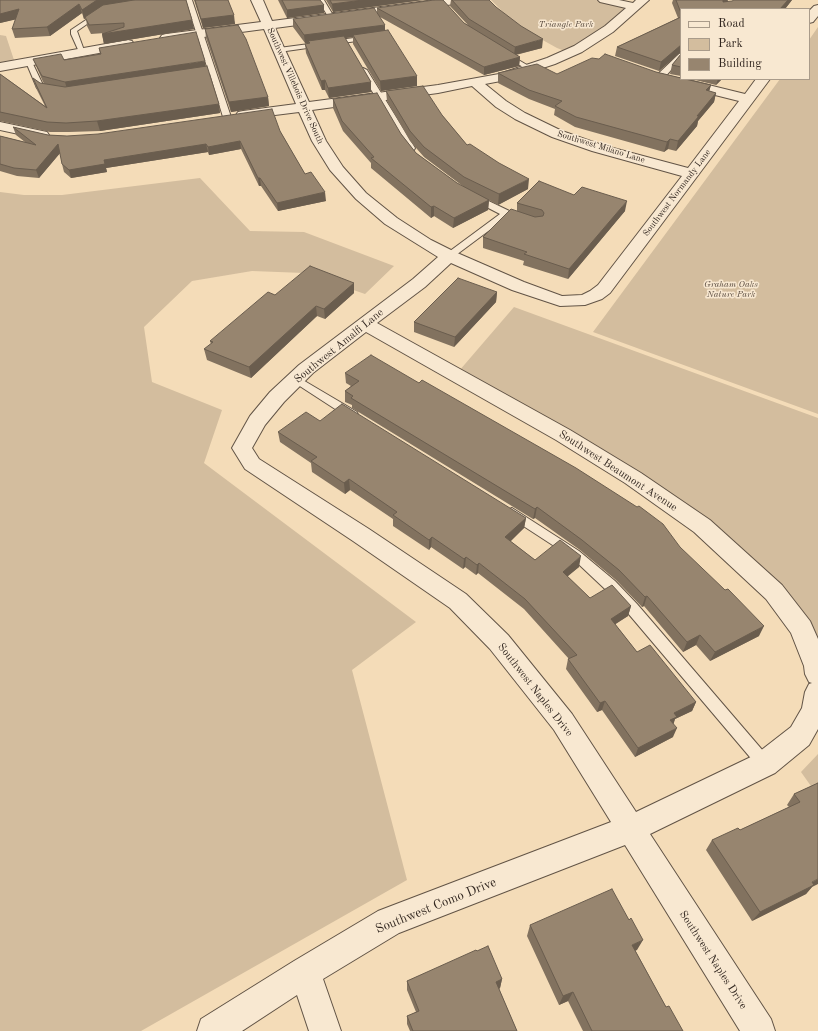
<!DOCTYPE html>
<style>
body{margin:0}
#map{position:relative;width:818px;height:1031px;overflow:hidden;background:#f4dcb8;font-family:"Old Standard TT",serif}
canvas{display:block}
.legend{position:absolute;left:680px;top:8px;width:130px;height:72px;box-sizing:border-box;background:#f8e8d1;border:1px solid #a99b8a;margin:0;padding:5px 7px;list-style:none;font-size:12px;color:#322720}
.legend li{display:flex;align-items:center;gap:8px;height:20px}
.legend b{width:20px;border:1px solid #a99b8a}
</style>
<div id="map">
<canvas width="818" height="1031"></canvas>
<ul class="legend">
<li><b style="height:5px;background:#f8e8d1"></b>Road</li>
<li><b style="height:11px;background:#d3bd9e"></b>Park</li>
<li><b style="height:11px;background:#97856f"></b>Building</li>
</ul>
</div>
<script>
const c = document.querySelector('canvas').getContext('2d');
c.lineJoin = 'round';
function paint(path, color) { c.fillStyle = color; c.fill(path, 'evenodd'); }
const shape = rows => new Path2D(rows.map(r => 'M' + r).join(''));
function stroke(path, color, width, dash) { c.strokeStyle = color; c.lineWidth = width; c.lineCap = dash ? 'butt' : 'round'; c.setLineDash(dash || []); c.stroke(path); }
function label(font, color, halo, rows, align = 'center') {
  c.font = font + ' "Old Standard TT",serif'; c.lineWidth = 3; c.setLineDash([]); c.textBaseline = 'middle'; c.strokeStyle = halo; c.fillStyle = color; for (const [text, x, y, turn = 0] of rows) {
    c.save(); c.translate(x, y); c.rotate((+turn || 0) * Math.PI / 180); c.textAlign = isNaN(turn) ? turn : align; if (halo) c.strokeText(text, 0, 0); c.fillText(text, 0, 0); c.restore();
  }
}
paint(shape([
 [491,0,604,0,635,7,570,53,557,48,530,33,509,18],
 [818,27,818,414,593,332,780,79,809,79,809,40],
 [0,35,6,36,14,60,0,63],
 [200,178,250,231,304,232,394,266,365,294,304,273,252,271,192,281,144,327,152,382,222,410,204,463,416,622,352,670,407,880,141,1031,0,1031,0,192,24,195,62,195],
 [514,307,818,418,818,637,807,621,761,570,459,371],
 [818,754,818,796,801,772]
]), '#d3bd9e');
const lane = shape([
 [186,0,192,0,231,117,230,119,224,119,223,117,210,74,193,77,189,75,193,73,208,70,186,0],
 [318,0,324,0,334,17,333,18,329,18,318,0],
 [98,12,103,13,77,31,85,53,80,54,71,34,71,30,98,12],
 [369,36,372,38,371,39,279,52,276,50,279,48,369,36],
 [505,52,532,68,534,69,528,70,503,55,502,54,505,52],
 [681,53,681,59,663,79,657,79,657,75,679,54,681,53],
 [29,60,32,62,43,85,55,88,55,92,52,92,37,88,26,62,29,60],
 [363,68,367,70,415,148,414,150,408,150,407,148,359,70,363,68],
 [474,194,526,219,522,222,507,217,452,258,446,258,444,256,446,254,500,214,471,199,470,197,471,195,474,194],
 [296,376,357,412,358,415,357,418,349,418,292,381,291,379,292,377,296,376],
 [512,508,579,551,615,581,637,604,770,759,772,764,770,769,765,771,760,769,627,612,605,589,571,557,508,516,506,513,508,510,512,508]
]);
const street = shape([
 [251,0,263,0,272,21,435,0,468,0,466,2,462,3,275,28,309,102,438,85,499,74,547,58,574,46,605,26,626,8,600,2,598,0,619,0,633,3,636,0,649,0,613,32,582,52,555,64,506,80,485,84,506,101,525,113,562,131,602,145,688,168,739,101,675,85,673,82,675,79,680,78,745,94,756,79,770,79,610,293,602,299,585,305,560,306,512,290,451,263,425,287,377,323,570,430,641,473,710,520,782,585,810,621,818,639,818,729,809,745,775,773,650,834,771,1019,775,1031,740,1031,625,845,399,933,323,979,341,1031,309,1031,297,995,242,1031,197,1031,201,1019,294,961,378,911,611,822,554,730,490,649,450,608,353,541,245,469,232,448,250,416,270,392,299,365,413,279,438,257,385,224,356,199,330,170,312,141,299,112,243,119,238,118,236,115,238,112,243,111,296,104,264,29,166,42,162,41,160,38,162,35,166,34,261,22,251,0],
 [472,86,496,107,515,119,552,137,592,151,682,176,598,285,590,291,582,295,562,296,524,282,455,252,431,240,397,218,366,193,343,167,326,141,312,110,438,93,472,86],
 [366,332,556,440,625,483,694,532,766,599,791,633,804,666,805,674,809,682,812,683,809,684,805,692,802,708,791,727,755,755,636,812,572,714,508,635,466,594,369,529,259,459,252,448,265,425,284,402,313,373,366,332],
 [818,5,818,16,813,22,809,23,809,11,814,6,818,5],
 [128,40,132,41,134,44,132,47,0,71,0,63,128,40],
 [0,122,47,132,49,135,47,138,42,139,0,130,0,122]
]);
stroke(lane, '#625446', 2);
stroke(street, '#625446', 2);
paint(lane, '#f8e8d1');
paint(street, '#f8e8d1');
paint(shape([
 [0,0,186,0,194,29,104,44,102,34,105,33,91,34,87,26,86,18,84,19,82,13,50,36,15,38,12,29,16,19,0,23],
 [194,0,228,0,235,24,203,28],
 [278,0,320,0,324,5,324,13,287,18],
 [326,0,423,0,333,12],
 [451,0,489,0,496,7,542,48,516,55,520,57,519,66,484,75,380,17,385,30,417,86,381,91,353,44,353,37,345,38,371,82,371,92,329,98,325,90,322,90,306,53,305,44,309,44,309,43,305,43,293,27,293,19,377,13,377,8,464,23,468,25,450,6],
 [673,0,728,0,727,2,792,0,785,9,681,9,681,52,659,71,615,56,617,47,678,18,672,3],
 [205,29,268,97,269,106,231,112,206,38],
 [99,48,206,67,219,104,220,113,100,131,69,132,50,132,0,121,0,74,45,106,36,88,33,78,40,83,44,84,36,66,33,59,64,60,100,54],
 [681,54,681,76,670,74,672,65],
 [656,72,711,85,709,91,716,93,714,102,698,121,697,126,676,151,668,149,664,152,575,127,554,115,555,109,529,99,498,83,498,73,557,74],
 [691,79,722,79,716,85],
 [386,91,442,115,467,145,528,189,498,205,489,200,488,210,453,228,434,216,431,218,371,168,371,163,343,131,333,108,333,99,401,134,416,153,457,183,464,187,424,157,410,141,387,101],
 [13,127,48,135,67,136,280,131,305,174,326,201,278,211,261,186,259,186,241,149,209,155,208,152,106,168,107,172,71,178,64,172,62,164,60,153,39,178,17,176,0,171,0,136,25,142,16,135],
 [574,195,625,211,568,279,523,265,524,261,483,248,483,237,517,211,517,203],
 [354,283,354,293,325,319,317,316,251,378,207,360,204,349,211,344,210,341],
 [497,292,496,302,454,347,414,332,414,322],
 [345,373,680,547,759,636,710,661,696,645,683,652,644,606,642,607,616,580,580,550,535,518,533,519,352,408,352,405,345,402,345,391,351,386,346,383],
 [320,421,526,518,524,528,510,541,535,560,579,567,567,576,590,598,631,606,628,616,615,624,637,652,696,702,692,711,675,719,673,724,673,737,635,757,602,710,597,712,566,669,568,659,569,659,524,609,478,573,476,575,465,567,463,569,431,547,429,550,393,526,393,519,350,490,345,494,312,472,311,463,280,442,278,432],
 [818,783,812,887,806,894,752,921,706,850,712,840,740,830,789,807,787,805,794,794],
 [530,925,637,950,635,950,666,1007,683,1031,583,1031,568,1001,559,1005,527,936],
 [477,951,502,979,500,988,499,989,517,1031,410,1031,407,1024,407,1016,416,1012,407,990,407,981]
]), '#82725f');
paint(shape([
 [97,0,146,0,100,9,84,19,82,10],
 [363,0,423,0,333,12,332,4],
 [723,0,728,0,721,8],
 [788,0,792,0,785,9,780,9],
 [79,4,82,13,50,36,47,27],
 [324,5,324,13,287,18,287,10],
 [19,9,22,18,0,23,0,14],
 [234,15,235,24,203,28,201,19],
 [192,20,194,29,104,44,102,34],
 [385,25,385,33,353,35,353,37,310,43,308,41,309,43,305,43,304,35],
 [543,39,542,48,514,55,515,47],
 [681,45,681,52,659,71,661,62],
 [520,57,519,66,484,75,484,67],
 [205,61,206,69,67,89,65,82],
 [417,76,417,86,381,91,380,81],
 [718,79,722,79,716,85],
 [325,80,325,90,322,90,321,81],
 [371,82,371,92,329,98,328,88],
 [711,85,708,95,706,90],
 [716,93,714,102,698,121,697,126,676,151,678,141,697,116],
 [268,97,269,106,231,112,229,102],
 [219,104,220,113,100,131,97,121],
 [670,139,668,149,664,152,667,142],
 [240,141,241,149,209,155,208,147],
 [58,144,61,152,39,178,36,170],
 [206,144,208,152,106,168,107,172,71,178,69,170,104,160],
 [258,178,260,178,261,186,259,186],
 [529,179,528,189,498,205,499,194],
 [325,192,326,201,278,211,277,203],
 [489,200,488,210,453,228,454,218],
 [627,201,625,211,568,279,569,269],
 [434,206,434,216,431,218,431,207],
 [354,283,354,293,325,319,324,309],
 [497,292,496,302,454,347,455,337],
 [316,306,317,316,251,378,249,367],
 [349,479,350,490,345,494,344,483],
 [537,507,535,518,533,519,535,509],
 [526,518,524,528,504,548,505,537],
 [432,537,431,547,429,550,429,540],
 [581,556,579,567,561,582,563,572],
 [466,557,465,567,463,569,464,559],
 [479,563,478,573,476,575,477,565],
 [647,596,644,606,642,607,645,597],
 [631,606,628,616,608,629,611,619],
 [764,626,759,636,710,661,715,652],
 [700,635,696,645,683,652,687,642],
 [605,701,602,710,597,712,600,703],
 [696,702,692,711,675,719,673,726,667,729,674,713],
 [677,728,673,737,635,757,638,748],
 [818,879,818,884,812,887,806,894,752,921,760,912],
 [643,940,637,950,627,955,632,945],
 [502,979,500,988,494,992,496,982],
 [573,992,568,1001,559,1005,563,996]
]), '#6a5d4e');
const building = shape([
 [0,0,97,0,82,10,79,4,47,27,12,29,19,9,0,14,0,0],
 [134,0,186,0,192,20,102,34,124,27,124,23,89,25,85,17,103,5,134,0],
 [195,0,228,0,234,15,201,19,195,0],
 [282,0,320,0,324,5,287,10,282,0],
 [330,0,363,0,332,4,330,0],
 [434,0,443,0,464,23,520,57,484,67,377,8,434,0],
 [452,0,489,0,496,7,521,26,543,39,515,47,469,19,452,0],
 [676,0,723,0,723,2,732,1,734,0,788,0,780,9,681,9,681,13,676,0],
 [374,8,385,25,304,35,293,19,374,8],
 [681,17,681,45,661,62,617,47,681,17],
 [238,25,246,39,268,97,229,102,205,29,238,25],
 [388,30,417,76,380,81,353,35,388,30],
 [196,32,205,61,65,82,42,76,33,59,61,54,64,60,101,54,99,48,196,32],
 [344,36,371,82,328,88,325,80,321,81,305,44,310,43,308,41,344,36],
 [605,54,656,72,681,78,681,79,685,79,711,85,706,90,716,93,697,116,699,116,678,141,670,139,667,142,576,117,555,106,562,101,529,90,498,73,537,64,557,74,592,58,599,59,605,54],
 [681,54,681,67,672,65,681,54],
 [207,66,219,104,97,121,66,123,47,122,0,112,0,74,47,108,33,78,40,83,65,87,207,66],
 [423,86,442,115,467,145,470,144,499,163,529,179,499,194,464,177,424,147,410,131,386,91,423,86],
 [377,93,401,134,416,153,457,183,489,200,454,218,434,206,431,207,371,158,374,157,342,121,333,99,377,93],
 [272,109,280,131,305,174,311,172,325,192,277,203,260,178,258,178,240,141,208,147,206,144,104,160,105,164,69,170,62,164,58,144,36,170,14,168,0,164,0,136,36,145,13,127,48,135,67,136,98,134,272,109],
 [539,181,574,195,582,187,627,201,569,269,524,254,527,252,483,237,511,209,535,217,543,216,544,213,542,210,517,203,539,181],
 [310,266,354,283,324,309,316,306,249,367,204,349,213,342,210,341,268,292,275,295,310,266],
 [458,278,497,292,455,337,414,322,458,278],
 [371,355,419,383,422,380,576,468,637,507,639,506,663,524,680,547,725,590,728,589,764,626,715,652,700,635,687,642,647,596,645,597,619,570,582,540,537,507,535,509,351,398,353,396,345,391,359,381,345,373,371,355],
 [342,404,526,518,505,537,535,560,560,540,581,556,563,572,590,598,612,585,631,606,611,619,637,652,650,645,696,702,674,713,677,717,670,720,677,728,638,748,605,701,600,703,568,659,577,655,525,599,479,563,477,565,466,557,464,559,432,537,429,540,393,515,397,512,349,479,344,483,311,461,317,457,278,432,306,412,320,421,342,404],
 [818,783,818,879,812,882,814,885,760,912,712,840,738,828,740,830,800,802,794,794,818,783],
 [612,889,629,920,631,918,643,940,632,945,666,1007,669,1006,683,1031,592,1031,573,992,563,996,530,925,612,889],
 [488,946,502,979,496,982,517,1031,413,1031,407,1016,419,1011,407,981,476,950,477,951,488,946]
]);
paint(building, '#97856f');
stroke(building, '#6a5d4e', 1);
label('italic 9px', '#5a4c40', '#f8e8d1', [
 ["Triangle Park",566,25],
 ["Graham Oaks",731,285],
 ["Nature Park",731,295]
]);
label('9px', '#322720', '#f8e8d1', [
 ["Southwest Villebois Drive South",295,86,66],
 ["Southwest Milano Lane",601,147,17],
 ["Southwest Normandy Lane",677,193,-53]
]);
label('11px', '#322720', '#f8e8d1', [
 ["Southwest Amalfi Lane",339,346,-39],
 ["Southwest Beaumont Avenue",618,471,33],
 ["Southwest Naples Drive",535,690,52],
 ["Southwest Naples Drive",713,960,57]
]);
label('13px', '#322720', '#f8e8d1', [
 ["Southwest Como Drive",436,906,-22]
]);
</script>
